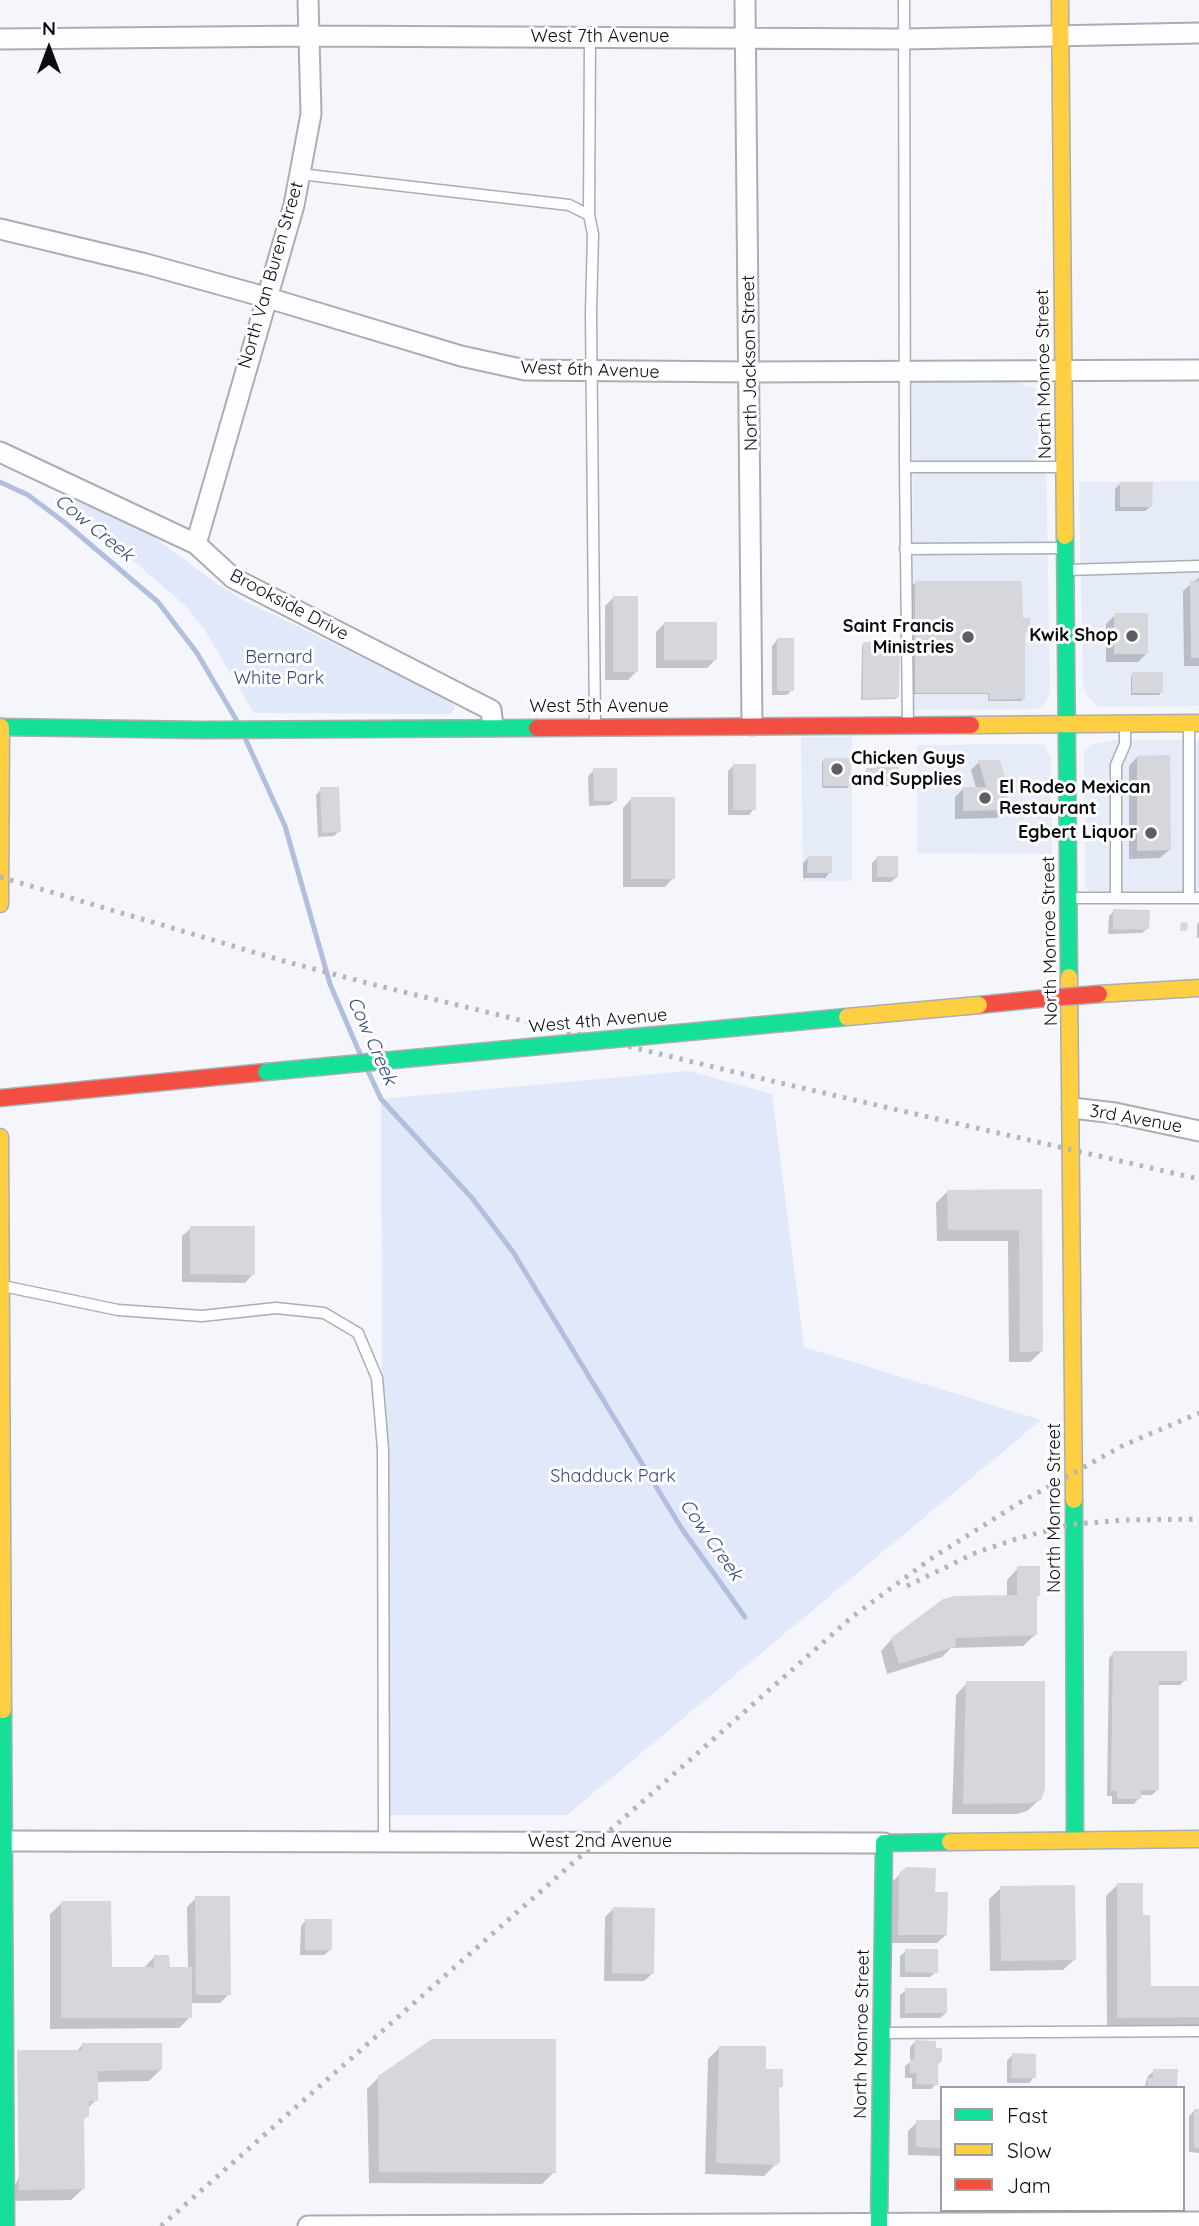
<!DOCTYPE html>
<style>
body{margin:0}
#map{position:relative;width:1199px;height:2226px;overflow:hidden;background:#f4f6fc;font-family:Quicksand,sans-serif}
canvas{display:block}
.legend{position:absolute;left:940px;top:2086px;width:245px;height:126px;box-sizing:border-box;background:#fff;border:2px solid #9d9e9f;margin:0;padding:9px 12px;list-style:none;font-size:21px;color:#0a0c0f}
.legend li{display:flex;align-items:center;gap:14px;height:35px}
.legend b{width:35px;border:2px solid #9d9e9f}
.north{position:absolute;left:14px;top:14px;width:70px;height:70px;-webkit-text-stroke:5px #fff;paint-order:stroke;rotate:0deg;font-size:19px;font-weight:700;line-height:28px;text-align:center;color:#0a0c0f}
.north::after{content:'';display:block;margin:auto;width:24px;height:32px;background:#0a0c0f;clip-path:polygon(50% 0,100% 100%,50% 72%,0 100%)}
</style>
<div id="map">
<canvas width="1199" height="2226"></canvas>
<ul class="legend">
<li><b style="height:9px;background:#16e098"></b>Fast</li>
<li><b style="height:9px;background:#ffcf43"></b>Slow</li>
<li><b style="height:9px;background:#f24e42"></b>Jam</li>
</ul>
<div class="north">N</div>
</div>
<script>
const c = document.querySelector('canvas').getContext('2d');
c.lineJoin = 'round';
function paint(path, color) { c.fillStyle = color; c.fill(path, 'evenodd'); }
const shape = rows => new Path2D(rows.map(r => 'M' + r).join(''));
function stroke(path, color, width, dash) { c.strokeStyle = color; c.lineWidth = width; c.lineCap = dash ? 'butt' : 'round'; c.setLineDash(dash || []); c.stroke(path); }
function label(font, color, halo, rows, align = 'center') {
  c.font = font + ' Quicksand,sans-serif'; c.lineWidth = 6; c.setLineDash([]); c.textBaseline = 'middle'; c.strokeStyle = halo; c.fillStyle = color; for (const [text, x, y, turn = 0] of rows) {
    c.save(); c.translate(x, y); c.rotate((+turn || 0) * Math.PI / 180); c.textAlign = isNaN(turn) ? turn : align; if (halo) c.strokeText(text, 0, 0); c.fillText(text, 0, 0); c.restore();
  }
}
paint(shape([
 [912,382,1016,382,1033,387,1045,396,1050,695,1043,706,1037,709,914,710],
 [1199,481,1199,706,1103,707,1096,705,1087,696,1083,685,1079,482],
 [801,737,852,737,852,881,803,881],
 [1115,740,1199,740,1199,892,1097,893,1088,890,1085,886,1084,752,1092,744],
 [1040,744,1045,746,1051,758,1052,854,917,853,917,745]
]), '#e6ebf8');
paint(shape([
 [63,496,125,519,146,531,217,584,243,600,446,698,455,706,454,710,450,714,442,714,254,713,204,629,186,606,96,529,73,515],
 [689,1071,772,1094,804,1347,1041,1420,567,1815,383,1815,381,1099]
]), '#e1e8f9');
paint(shape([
 [1120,484,1151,506,1145,511,1115,511,1115,489],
 [1199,577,1199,666,1184,666,1183,591],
 [915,583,1021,620,1028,632,1023,634,1023,699,1021,701,988,701,988,694,914,694,913,585],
 [614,597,636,672,628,680,605,680,605,606],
 [1115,615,1147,653,1138,662,1106,662,1106,624],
 [664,624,716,659,707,668,656,668,656,632],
 [777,640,792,690,787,695,772,695,772,646],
 [864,644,898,697,895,699,861,700,862,646],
 [1133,674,1161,692,1159,695,1131,695,1131,676],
 [1137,757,1169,850,1160,858,1129,859,1129,766],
 [824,759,849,786,847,788,822,788,822,762],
 [979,762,1006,809,997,818,955,819,955,797,963,789,976,788,971,770],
 [878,764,897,784,894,786,865,787,865,772,876,769],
 [733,766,754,809,749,815,728,815,728,771],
 [594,770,616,800,610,805,589,806,588,776],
 [321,789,339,831,334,836,318,837,316,795],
 [631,799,673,878,665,887,623,887,623,808],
 [878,857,897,877,891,882,872,882,872,863],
 [808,858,830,872,825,878,803,878,803,863],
 [1114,911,1148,928,1142,933,1108,934,1109,916],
 [1199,922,1199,938,1197,938,1197,924],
 [1040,1190,1042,1351,1030,1362,1009,1362,1008,1241,937,1241,936,1203,948,1191],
 [191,1228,253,1274,245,1283,182,1282,182,1236],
 [1018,1568,1038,1595,1035,1598,1035,1635,1023,1646,951,1648,942,1657,887,1674,881,1651,892,1639,1007,1597,1007,1580],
 [1114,1652,1185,1680,1180,1685,1158,1685,1158,1789,1152,1795,1139,1795,1139,1798,1134,1804,1112,1804,1112,1796,1107,1796,1109,1658],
 [967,1683,1040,1799,1027,1811,1017,1814,952,1814,956,1695],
 [900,1874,946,1935,937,1943,891,1943,891,1883],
 [1117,1885,1141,1917,1149,1988,1199,1987,1199,2028,1107,2028,1106,1896],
 [1001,1888,1075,1959,1063,1970,990,1971,989,1899],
 [196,1898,229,1994,220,2003,190,2003,190,2017,179,2028,50,2029,50,1914,62,1903,110,1969,143,1969,155,1956,168,1969,188,1969,187,1907],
 [613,1909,653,1973,644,1981,604,1981,605,1917],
 [306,1920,330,1950,324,1955,300,1955,301,1926],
 [906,1951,936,1972,930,1977,900,1977,900,1956],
 [906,1990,946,2013,940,2018,900,2018,900,1995],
 [915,2042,934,2050,940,2062,936,2066,936,2084,931,2089,912,2089,912,2078,905,2078,905,2066,910,2062,910,2047],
 [82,2045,161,2069,149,2081,96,2082,96,2100,87,2109,87,2116,82,2121,83,2189,71,2200,8,2201,76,2052],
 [720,2047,764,2071,781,2086,777,2090,779,2161,764,2176,705,2174,708,2059],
 [1012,2055,1034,2077,1029,2083,1007,2083,1007,2061],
 [1154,2071,1176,2088,1144,2088,1148,2076],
 [379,2077,554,2172,542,2184,369,2183,367,2089],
 [1195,2110,1199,2110,1199,2153,1189,2152,1189,2116],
 [917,2122,942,2122,942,2156,908,2155,908,2131]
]), '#0003');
stroke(shape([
 [0,482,28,495,64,522,158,602,197,653,237,721],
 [246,740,285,826,330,984,361,1056],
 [368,1071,381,1099,472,1198,513,1252,682,1529,745,1617]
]), '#b2bedd', 5);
paint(shape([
 [1120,482,1153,482,1152,507,1120,507],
 [915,581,1022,581,1023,618,1030,618,1030,633,1025,633,1025,699,989,700,989,693,915,693],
 [1190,581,1199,581,1199,658,1191,658],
 [613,596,638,596,638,672,613,672],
 [1114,613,1148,613,1148,654,1114,654],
 [664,622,717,622,717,660,664,660],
 [777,638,794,638,794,691,777,691],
 [900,641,899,697,863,699,863,642],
 [1132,672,1163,672,1163,693,1132,693],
 [1170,755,1171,850,1137,851,1137,756],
 [823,758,851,758,851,786,823,786],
 [899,760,898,785,866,785,866,768,877,768,877,762],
 [978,760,1000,760,1007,786,1008,810,963,811,963,787,986,787],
 [733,764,756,764,756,810,733,810],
 [593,768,617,768,617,801,594,801],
 [320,787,339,787,341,832,322,833],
 [631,797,675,797,675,879,631,879],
 [808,856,832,856,832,873,807,873],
 [877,856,898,856,898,877,877,877],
 [1113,909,1150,910,1149,929,1113,930],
 [1181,922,1188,923,1187,931,1180,931],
 [1042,1189,1043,1351,1020,1352,1019,1230,948,1230,947,1190],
 [190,1226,255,1226,255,1275,190,1274],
 [1017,1566,1040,1566,1040,1596,1037,1596,1037,1635,955,1638,956,1646,899,1664,891,1638,943,1599,955,1596,1017,1595],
 [1113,1651,1187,1651,1187,1681,1159,1681,1159,1790,1141,1790,1141,1799,1117,1799,1117,1791,1111,1791],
 [966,1681,1045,1681,1045,1789,1041,1800,1030,1803,963,1804],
 [907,1867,936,1868,935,1892,948,1892,947,1935,898,1935,899,1873],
 [1117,1883,1143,1883,1143,1915,1150,1915,1151,1986,1199,1986,1199,2017,1117,2018],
 [1075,1885,1076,1960,1001,1961,1000,1886],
 [195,1896,230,1896,231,1995,196,1995],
 [61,1901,111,1901,112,1967,154,1967,154,1955,169,1955,170,1967,192,1967,192,2018,61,2018],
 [613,1907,655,1908,654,1974,612,1973],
 [305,1919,332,1919,332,1950,305,1950],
 [905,1949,938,1949,938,1973,905,1972],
 [905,1988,947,1988,947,2013,905,2013],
 [432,2039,556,2039,556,2173,379,2172,378,2076],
 [915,2040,936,2041,936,2048,942,2048,942,2062,938,2062,938,2085,916,2084,917,2073,910,2073,910,2059,914,2060],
 [82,2043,162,2043,162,2070,98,2071,98,2101,89,2101,89,2117,84,2117,85,2189,19,2190,17,2050,82,2050],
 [719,2046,766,2046,766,2069,783,2069,783,2087,779,2087,780,2162,777,2165,716,2163],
 [1012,2053,1036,2054,1036,2078,1011,2078],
 [1153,2069,1178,2069,1177,2088,1148,2088,1148,2078,1153,2078],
 [1194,2109,1199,2109,1199,2148,1194,2148],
 [916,2120,942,2120,942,2148,916,2147]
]), '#d5d7dc');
const lane = shape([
 [904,0,905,467,908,724],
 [300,174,569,205,589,215,593,234,591,313,595,726],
 [589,215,590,37],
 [905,467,1064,467],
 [905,549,1064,548],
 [1067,570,1199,566],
 [1189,724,1189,898],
 [1072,898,1199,898],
 [1116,898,1116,765,1125,744,1125,726],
 [3,1286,118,1310,202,1316,276,1308,324,1313,358,1333,377,1378,383,1449,384,1841],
 [882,2033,1199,2031]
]);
const street = shape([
 [745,0,752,725],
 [0,39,309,36,905,39,1199,33],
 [0,229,146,264,265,297,461,356,525,370,750,372,1199,370],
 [0,452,196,544,233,578,491,710,493,726],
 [196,544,294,205,311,114,308,0],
 [1072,1108,1115,1113,1199,1131],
 [0,1841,884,1843],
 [308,2226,1199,2222]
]);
const fast = shape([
 [1065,536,1069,977],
 [0,727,203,730,537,728],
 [1074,1500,1075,1839],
 [3,1710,6,2226],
 [879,2226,884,1843,950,1842]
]);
const slow = shape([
 [1060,0,1065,536],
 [971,725,1199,723],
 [0,904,1,727],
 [1069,977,1074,1500],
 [1099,994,1199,988],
 [0,1137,3,1710],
 [950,1842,1199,1839]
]);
const jam = shape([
 [537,728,971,725],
 [979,1005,1037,999],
 [0,1098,266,1072]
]);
stroke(lane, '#abadb1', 13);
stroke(street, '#abadb1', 23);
stroke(fast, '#abadb1', 19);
stroke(slow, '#abadb1', 19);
stroke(jam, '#abadb1', 19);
stroke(lane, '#fdfeff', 10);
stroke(street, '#fdfeff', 19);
stroke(fast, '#16e098', 16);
stroke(slow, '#ffcf43', 16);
stroke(jam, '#f24e42', 16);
stroke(shape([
 [0,877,287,962,383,987,776,1082,1199,1179],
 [907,1586,975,1553,1019,1538,1074,1524,1126,1520,1199,1519],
 [161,2226,852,1617,932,1558,1019,1503,1124,1445,1199,1413]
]), '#b6b6b7', 5, [3.5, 7]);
const fastBridge = shape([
 [266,1072,847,1017]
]);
const slowBridge = shape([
 [847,1017,979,1005]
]);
const jamBridge = shape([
 [1037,999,1099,994]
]);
stroke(fastBridge, '#abadb1', 19, []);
stroke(slowBridge, '#abadb1', 19, []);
stroke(jamBridge, '#abadb1', 19, []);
stroke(fastBridge, '#16e098', 16);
stroke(slowBridge, '#ffcf43', 16);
stroke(jamBridge, '#f24e42', 16);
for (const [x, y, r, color] of [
 [1132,636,7,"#5c5e62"],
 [968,637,7,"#5c5e62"],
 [837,769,7,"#5c5e62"],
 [985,798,7,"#5c5e62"],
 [1151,833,7,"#5c5e62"]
]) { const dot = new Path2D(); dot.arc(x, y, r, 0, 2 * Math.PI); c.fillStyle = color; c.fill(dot); stroke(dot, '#fff', 2.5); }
label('18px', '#0a0c0f', '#fff', [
 ["West 7th Avenue",600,37],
 ["North Van Buren Street",271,275,-74],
 ["North Jackson Street",750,363,-91],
 ["West 6th Avenue",590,370,2],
 ["North Monroe Street",1044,374,-91],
 ["Brookside Drive",289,605,28],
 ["West 5th Avenue",599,707],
 ["North Monroe Street",1050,941,-91],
 ["West 4th Avenue",598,1021,-5],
 ["3rd Avenue",1136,1119,10],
 ["North Monroe Street",1055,1508,-90],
 ["West 2nd Avenue",600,1842],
 ["North Monroe Street",862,2034,-89]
]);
label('bold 18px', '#0a0c0f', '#fff', [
 ["Saint Francis",954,627],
 ["Ministries",954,648],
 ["Kwik Shop",1118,636],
 ["Chicken Guys",851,759,"left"],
 ["and Supplies",851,780,"left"],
 ["El Rodeo Mexican",999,788,"left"],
 ["Restaurant",999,809,"left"],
 ["Egbert Liquor",1137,833]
], 'right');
label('18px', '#394c82', '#fff', [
 ["Bernard",279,658],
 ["White Park",279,679],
 ["Shadduck Park",613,1477]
]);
label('italic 19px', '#384a81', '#fff', [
 ["Cow Creek",94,528,39],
 ["Cow Creek",372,1041,66],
 ["Cow Creek",711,1540,55]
]);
</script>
